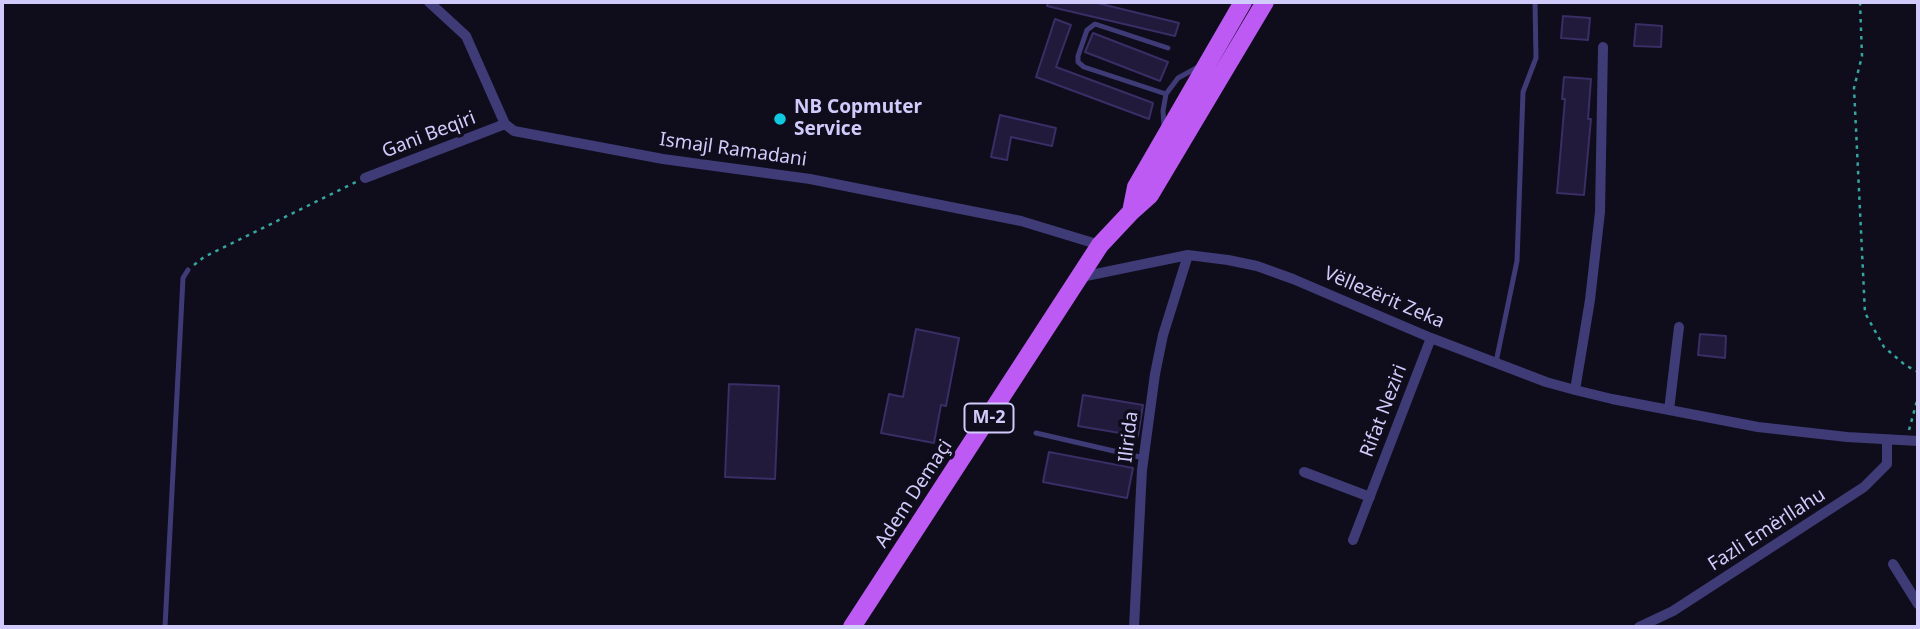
<!DOCTYPE html>
<meta charset="utf-8">
<style>
body{margin:0}
#map{position:relative;width:1920px;height:629px;overflow:hidden;background:#0f0c1b;font-family:"Noto Sans",sans-serif}
canvas{display:block}
.frame{position:absolute;inset:0;border:4px solid #d1cbfb;pointer-events:none}
</style>
<div id="map">
<canvas width="1920" height="629"></canvas>
<div class="frame"></div>
</div>
<script>
const c = document.querySelector('canvas').getContext('2d');
c.lineJoin = 'round';
function paint(path, color) { c.fillStyle = color; c.fill(path, 'evenodd'); }
const shape = rows => new Path2D(rows.map(r => 'M' + r).join(''));
function stroke(path, color, width, dash) { c.strokeStyle = color; c.lineWidth = width; c.lineCap = dash ? 'butt' : 'round'; c.setLineDash(dash || []); c.stroke(path); }
function label(font, color, halo, rows, align = 'center') {
  c.font = font + ' "Noto Sans",sans-serif'; c.lineWidth = 7; c.setLineDash([]); c.textBaseline = 'middle'; c.strokeStyle = halo; c.fillStyle = color; for (const [text, x, y, turn = 0] of rows) {
    c.save(); c.translate(x, y); c.rotate((+turn || 0) * Math.PI / 180); c.textAlign = isNaN(turn) ? turn : align; if (halo) c.strokeText(text, 0, 0); c.fillText(text, 0, 0); c.restore();
  }
}
const building = shape([
 [1048,2,1093,2,1179,23,1175,36,1047,6,1048,2],
 [1563,16,1590,18,1588,40,1561,38,1563,16],
 [1055,19,1071,25,1056,67,1153,103,1149,119,1036,77,1055,19],
 [1636,24,1662,26,1661,47,1634,46,1636,24],
 [1093,33,1168,62,1160,81,1085,52,1093,33],
 [1564,77,1591,79,1588,119,1591,119,1584,195,1557,193,1565,99,1562,99,1564,77],
 [1000,115,1056,128,1052,146,1011,137,1007,160,991,157,1000,115],
 [916,329,959,338,946,406,941,405,934,443,881,433,889,394,903,397,916,329],
 [1700,334,1726,336,1725,358,1698,355,1700,334],
 [729,384,779,386,775,479,725,477,729,384],
 [1083,395,1143,405,1138,436,1078,426,1083,395],
 [1049,452,1133,468,1127,498,1043,482,1049,452]
]);
paint(building, '#211a3b');
stroke(building, '#392e65', 2);
stroke(shape([
 [1860,2,1862,56,1854,88,1865,313,1884,347,1905,365,1918,372],
 [194,265,204,257,356,182],
 [1909,430,1918,397]
]), '#35a5a0', 2.5, [3.5, 5]);
stroke(shape([
 [1166,94,1084,67,1078,62,1078,56,1087,30,1095,24,1168,48],
 [1164,126,1163,111,1166,94,1178,78,1200,66],
 [1496,362,1517,261,1523,92,1536,58,1535,2],
 [1036,433,1144,458],
 [165,627,183,278,188,270]
]), '#3e3b77', 5);
stroke(shape([
 [429,2,466,36,505,124,514,131,663,159,810,179,1021,221,1100,245],
 [365,178,505,124],
 [1081,277,1188,255,1228,260,1257,266,1293,279,1431,338,1546,382,1575,390,1612,399,1758,427,1847,437,1918,441],
 [1575,390,1590,300,1600,212,1603,47],
 [1669,410,1679,327],
 [1304,472,1370,497],
 [1353,540,1431,338],
 [1893,564,1918,604],
 [1134,627,1142,470,1155,374,1163,335,1188,255],
 [1639,627,1673,611,1864,487,1887,464,1887,440]
]), '#3e3b77', 10);
stroke(shape([
 [1131,212,1136,187,1243,2],
 [852,627,1100,245,1131,212,1150,195,1265,2]
]), '#bc5af3', 18);
for (const [x, y, r, color] of [
 [780,119,7,"#10cae2"]
]) { const dot = new Path2D(); dot.arc(x, y, r, 0, 2 * Math.PI); c.fillStyle = color; c.fill(dot); stroke(dot, '#0f0c1b', 2.5); }
for (const [x, y, w] of [
 [989,418,49]
]) { const box = new Path2D(); box.roundRect(x - w / 2, y - 14.5, w, 29, 5); c.fillStyle = '#0f0c1b'; c.fill(box); stroke(box, '#d1cbfb', 2); }
label('bold 18px', '#d1cbfb', null, [
 ["M-2",989,418]
]);
label('bold 19px', '#d1cbfb', '#0f0c1b', [
 ["NB Copmuter",794,108],
 ["Service",794,130]
], 'left');
label('19px', '#d1cbfb', '#0f0c1b', [
 ["Gani Beqiri",429,135,-21],
 ["Ismajl Ramadani",733,150,8],
 ["Vëllezërit Zeka",1384,298,23],
 ["Rifat Neziri",1384,411,-69],
 ["Ilirida",1129,437,-83],
 ["Adem Demaçi",914,494,-57],
 ["Fazli Emërllahu",1767,530,-33]
]);
</script>
